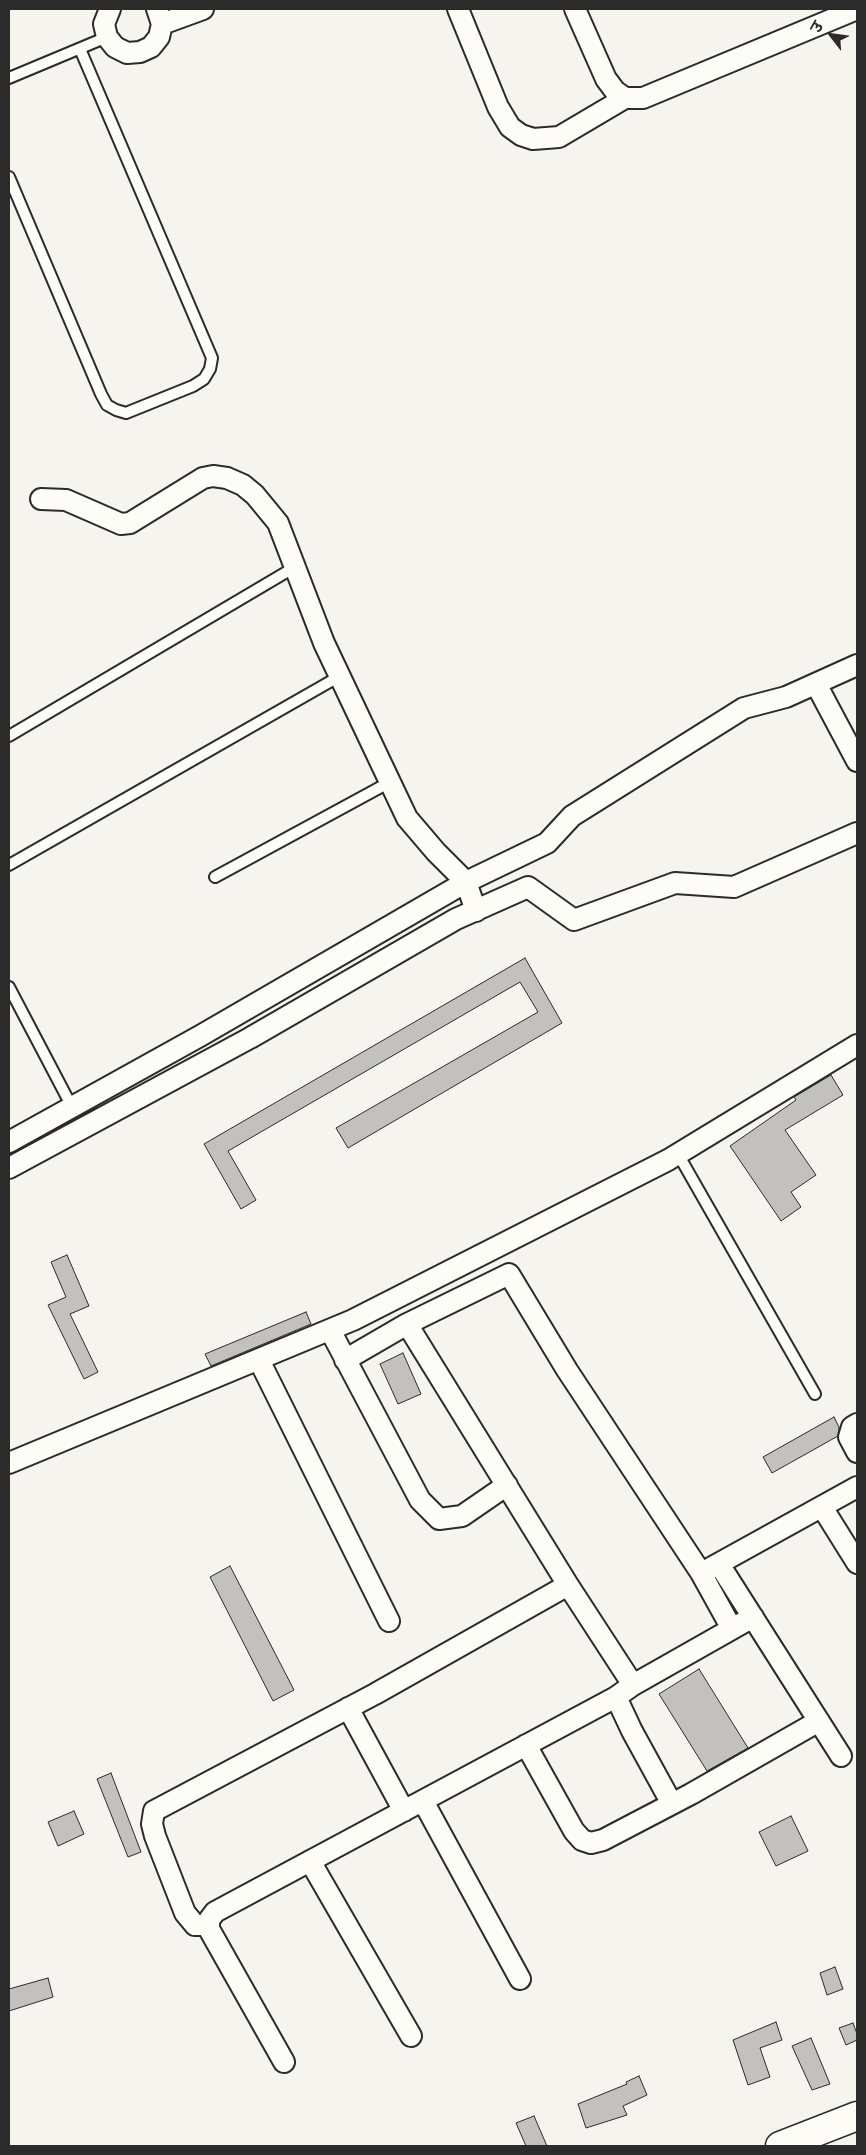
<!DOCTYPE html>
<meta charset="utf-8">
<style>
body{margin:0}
#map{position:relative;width:866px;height:2155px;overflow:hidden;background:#f5f4ef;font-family:Mynerve,"Playpen Sans Deva",sans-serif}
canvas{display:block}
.frame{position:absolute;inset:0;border:10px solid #2b2b2b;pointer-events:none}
.north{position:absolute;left:806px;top:10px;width:50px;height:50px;-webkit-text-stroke:4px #fdfcf7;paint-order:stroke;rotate:300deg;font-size:14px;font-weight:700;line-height:20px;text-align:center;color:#2b2b2b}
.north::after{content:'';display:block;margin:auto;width:18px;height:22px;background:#2b2b2b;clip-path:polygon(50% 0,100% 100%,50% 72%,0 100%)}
</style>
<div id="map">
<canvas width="866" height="2155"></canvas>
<div class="frame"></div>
<div class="north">उ</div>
</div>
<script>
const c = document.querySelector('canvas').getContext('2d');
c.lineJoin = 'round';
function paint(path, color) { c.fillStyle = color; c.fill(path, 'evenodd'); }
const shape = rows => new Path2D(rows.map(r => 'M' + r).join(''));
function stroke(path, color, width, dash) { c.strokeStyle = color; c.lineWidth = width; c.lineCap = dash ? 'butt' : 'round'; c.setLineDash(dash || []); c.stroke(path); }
const building = shape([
 [525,958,562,1023,348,1148,336,1128,538,1012,520,982,228,1151,256,1200,241,1209,204,1144,525,958],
 [831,1075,843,1095,785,1130,816,1175,791,1192,801,1207,781,1221,730,1146,796,1100,794,1097,831,1075],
 [67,1255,89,1306,70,1314,98,1372,84,1379,48,1305,66,1297,51,1262,67,1255],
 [306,1312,311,1324,211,1366,205,1354,306,1312],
 [403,1353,421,1394,398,1404,380,1364,403,1353],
 [834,1417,839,1427,838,1436,772,1473,763,1457,834,1417],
 [230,1566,294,1690,273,1701,210,1577,230,1566],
 [699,1669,748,1748,707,1771,659,1694,699,1669],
 [111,1773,141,1852,128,1857,97,1779,111,1773],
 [74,1811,84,1834,58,1846,48,1822,74,1811],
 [791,1816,808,1851,776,1866,759,1832,791,1816],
 [835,1967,843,1989,827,1995,820,1973,835,1967],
 [48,1978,53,1997,9,2011,9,1989,48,1978],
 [776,2022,782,2040,760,2048,770,2077,748,2085,733,2040,776,2022],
 [853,2023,857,2034,857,2040,846,2045,839,2028,853,2023],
 [811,2038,830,2084,812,2090,792,2046,811,2038],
 [639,2076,647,2095,623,2106,627,2115,586,2128,578,2104,627,2084,626,2082,639,2076],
 [534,2116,547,2146,526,2146,516,2123,534,2116]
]);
paint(building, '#c2c1be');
stroke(building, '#2b2b2b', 1);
const lane = shape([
 [9,78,107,37],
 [9,177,101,394,107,405,116,410,126,413,193,386,204,379,210,369,212,358,80,49],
 [9,736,295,567],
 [9,865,340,676],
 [215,877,390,782],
 [9,987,72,1107],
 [678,1154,815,1394]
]);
const street = shape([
 [110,9,104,24,107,37,115,47,127,53,140,52,151,47,159,37,162,24,157,9],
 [458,9,498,107,510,127,521,135,533,139,559,137,625,98],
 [575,9,606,79,615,91,625,98,643,98,857,9],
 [162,24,203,9],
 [41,499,66,500,121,524,130,523,203,478,213,476,227,478,243,485,255,495,278,523,324,643,407,818,436,852,466,882,476,911],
 [816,684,857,761],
 [9,1142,200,1036,466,882,547,843,572,816,744,708,786,697,857,665],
 [9,1168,250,1038,456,919,528,887,574,920,675,883,734,887,857,833],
 [407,1324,568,1585,633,1685],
 [330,1330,420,1500,439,1519,462,1516,507,1485],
 [259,1360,389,1621],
 [345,1360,407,1324,509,1274,567,1370,701,1573,732,1629],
 [857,1424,852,1427,849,1437,857,1452],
 [9,1463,353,1320,668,1160,857,1045],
 [822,1507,857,1563],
 [719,1564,841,1756],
 [707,1570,857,1487],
 [616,1697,632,1731,672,1804],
 [348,1708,404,1811],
 [526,1745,574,1831,582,1840,591,1843,603,1840,691,1794,819,1721],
 [423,1801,520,1979],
 [310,1861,411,2036],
 [208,1925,195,1925,185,1913,155,1836,152,1824,154,1811,375,1694,568,1585],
 [284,2062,209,1929,209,1920,215,1912,616,1697,633,1685,753,1617]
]);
const secondary = shape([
 [780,2146,857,2116]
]);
stroke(lane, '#2b2b2b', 14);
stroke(street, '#2b2b2b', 24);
stroke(secondary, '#2b2b2b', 31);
stroke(lane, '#fdfcf7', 10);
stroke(street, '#fdfcf7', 20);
stroke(secondary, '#fdfcf7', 28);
</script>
